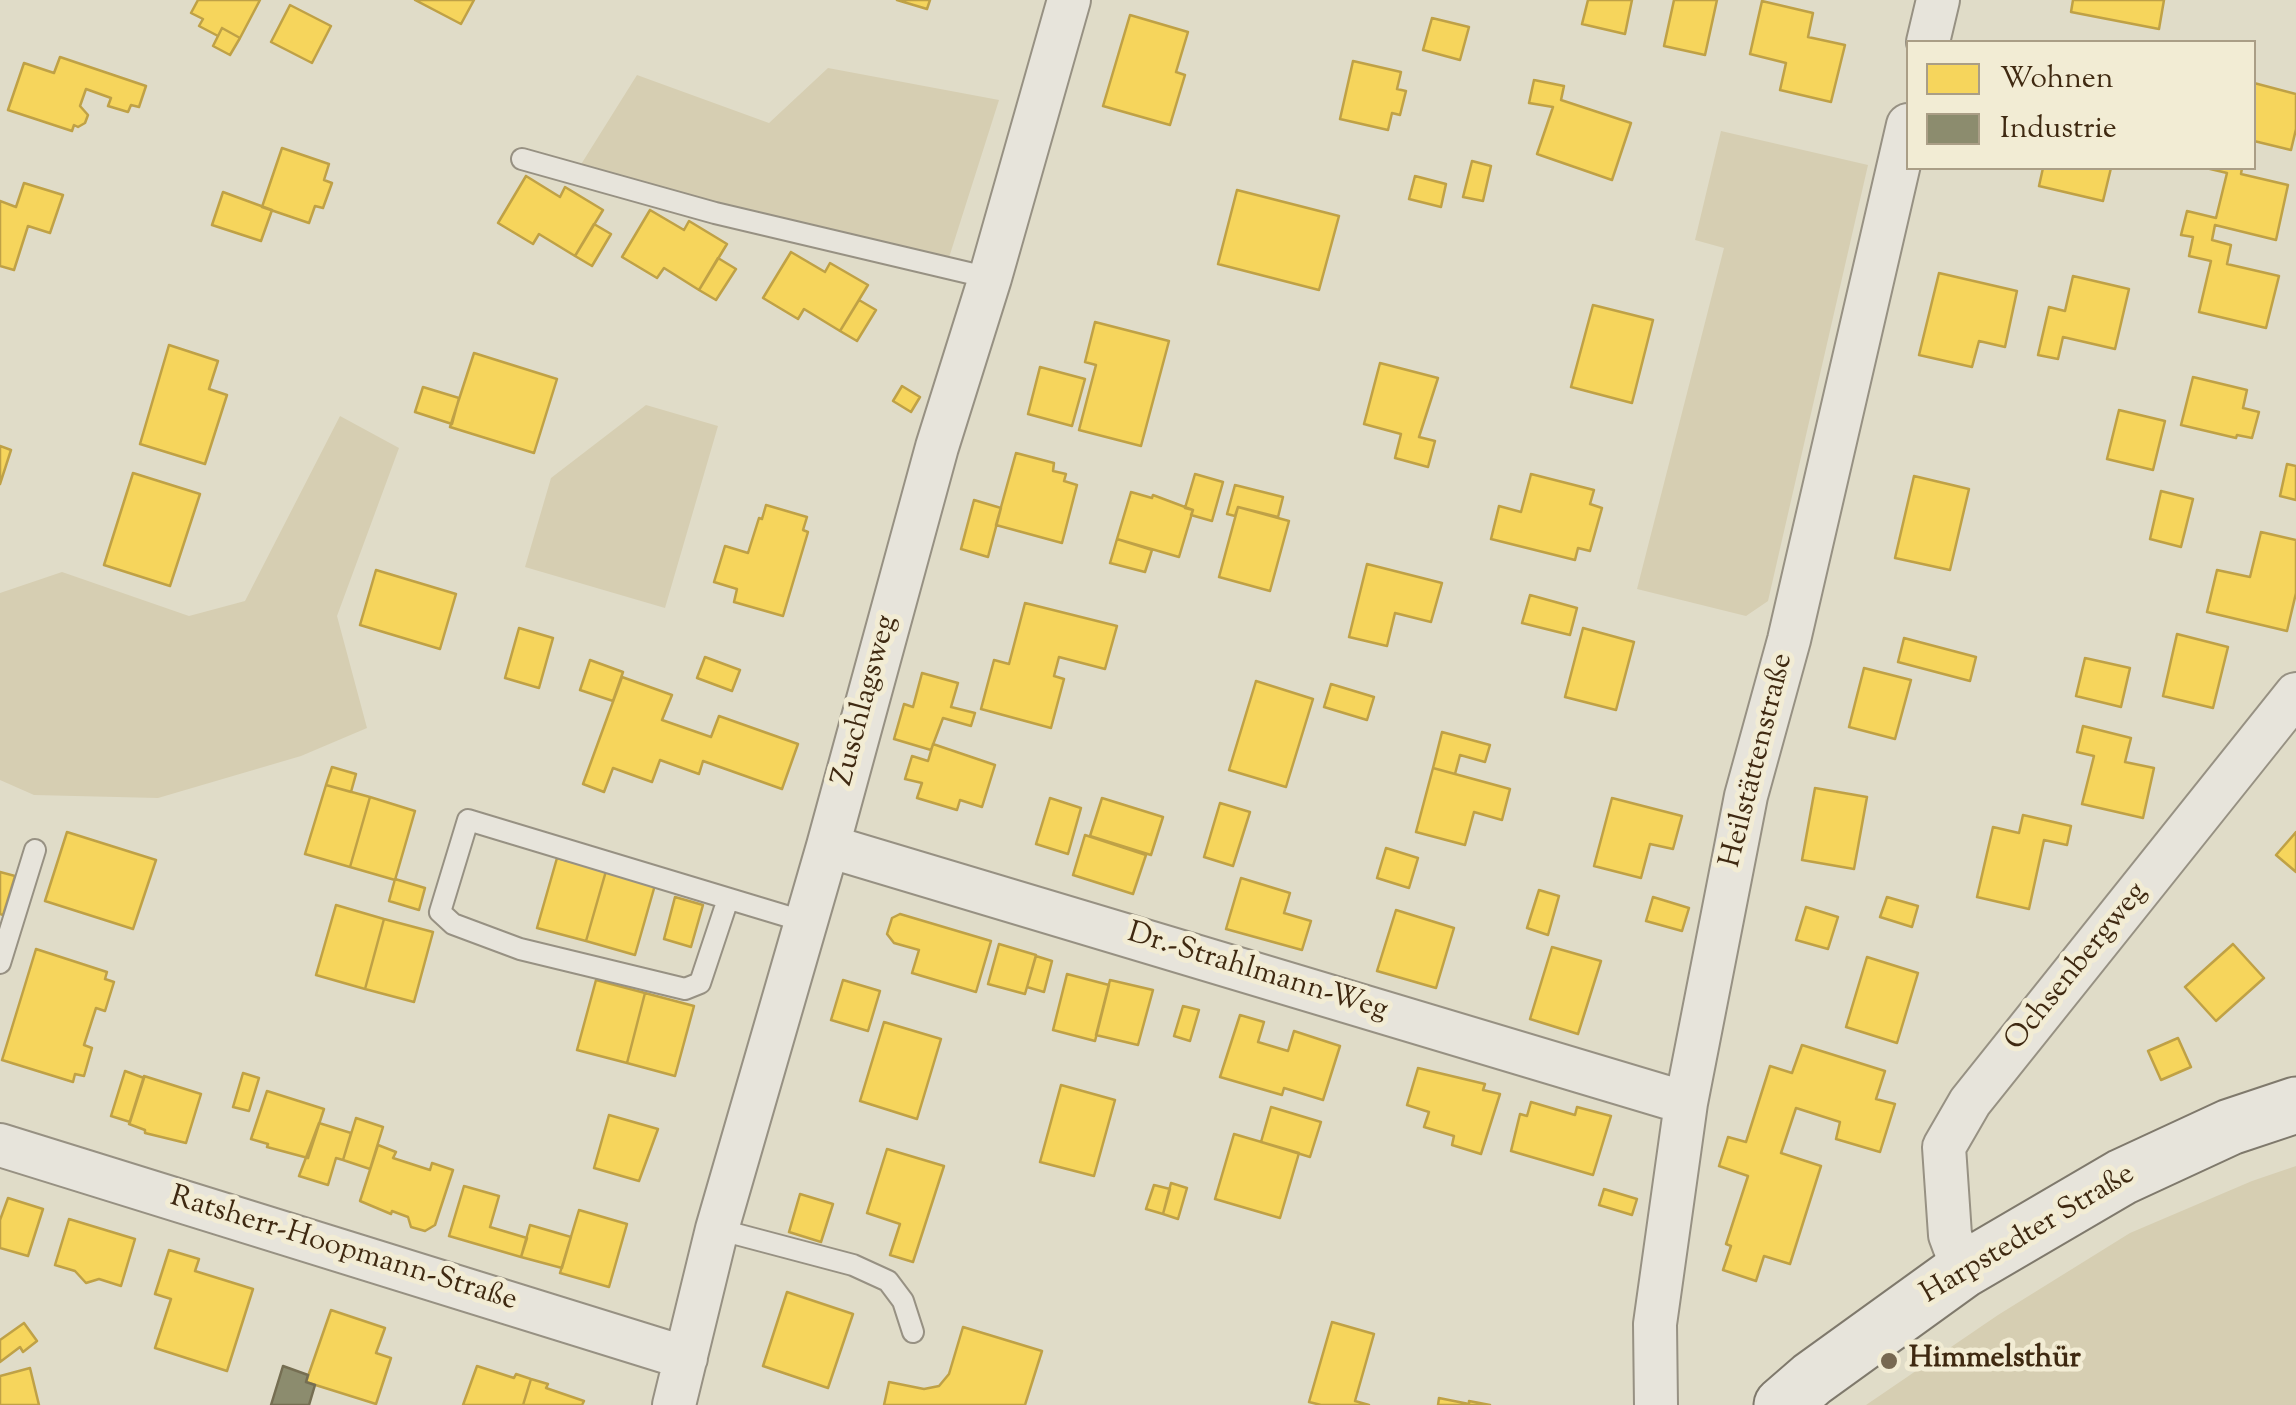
<!DOCTYPE html>
<meta charset="utf-8">
<style>
body{margin:0}
#map{position:relative;width:2296px;height:1405px;overflow:hidden;background:#e0dcc8;font-family:"Sorts Mill Goudy",serif}
canvas{display:block}
.legend{position:absolute;left:1906px;top:40px;width:350px;height:130px;box-sizing:border-box;background:#f2ecd4;border:2px solid #aa9e86;margin:0;padding:12px 18px;list-style:none;font-size:30px;color:#3f2911}
.legend li{display:flex;align-items:center;gap:20px;height:50px}
.legend b{width:50px;border:2px solid #aa9e86}
</style>
<div id="map">
<canvas width="2296" height="1405"></canvas>
<ul class="legend">
<li><b style="height:28px;background:#f6d55c"></b>Wohnen</li>
<li><b style="height:28px;background:#8c8c6e"></b>Industrie</li>
</ul>
</div>
<script>
const c = document.querySelector('canvas').getContext('2d');
c.lineJoin = 'round';
function paint(path, color) { c.fillStyle = color; c.fill(path, 'evenodd'); }
const shape = rows => new Path2D(rows.map(r => 'M' + r).join(''));
function stroke(path, color, width, dash) { c.strokeStyle = color; c.lineWidth = width; c.lineCap = dash ? 'butt' : 'round'; c.setLineDash(dash || []); c.stroke(path); }
function label(font, color, halo, rows, align = 'center') {
  c.font = font + ' "Sorts Mill Goudy",serif'; c.lineWidth = 10; c.setLineDash([]); c.textBaseline = 'middle'; c.strokeStyle = halo; c.fillStyle = color; for (const [text, x, y, turn = 0] of rows) {
    c.save(); c.translate(x, y); c.rotate((+turn || 0) * Math.PI / 180); c.textAlign = isNaN(turn) ? turn : align; if (halo) c.strokeText(text, 0, 0); c.fillText(text, 0, 0); c.restore();
  }
}
paint(shape([
 [828,68,999,100,946,267,580,166,637,75,769,123],
 [1721,131,1868,165,1768,601,1746,616,1637,589,1724,248,1695,240],
 [646,405,718,426,665,608,525,567,551,478],
 [340,416,399,448,337,616,367,728,301,756,158,798,34,795,0,780,0,593,62,572,189,616,245,601],
 [2296,1166,2296,1405,1866,1405,1998,1315,2130,1233,2252,1181]
]), '#d6ceb2');
const homes = shape([
 [198,0,260,0,240,38,222,28,218,36,199,26,203,19,191,13,198,0],
 [415,0,474,0,461,24,415,0],
 [897,0,930,0,927,9,897,0],
 [1588,0,1632,0,1625,34,1582,24,1588,0],
 [1674,0,1717,0,1705,55,1664,46,1674,0],
 [2073,0,2164,0,2159,29,2071,12,2073,0],
 [1762,1,1813,13,1808,37,1845,45,1831,102,1780,90,1786,63,1750,54,1762,1],
 [290,5,331,26,312,63,271,42,290,5],
 [1130,15,1188,32,1176,72,1185,75,1170,125,1103,106,1130,15],
 [1432,18,1469,27,1460,60,1423,50,1432,18],
 [222,28,240,38,230,55,213,46,222,28],
 [60,57,146,86,139,107,131,105,128,112,108,106,111,98,86,89,80,106,88,115,85,123,78,127,74,125,72,131,8,110,24,63,54,73,60,57],
 [1353,61,1401,72,1397,89,1406,91,1400,115,1392,113,1388,130,1340,119,1353,61],
 [1534,80,1564,86,1561,100,1631,123,1612,180,1537,154,1553,107,1529,103,1534,80],
 [2254,83,2296,94,2296,129,2291,150,2254,141,2254,83],
 [282,148,329,164,324,180,332,183,323,208,315,206,309,223,262,207,282,148],
 [1472,161,1491,166,1483,201,1463,197,1472,161],
 [2043,168,2111,168,2103,201,2039,186,2043,168],
 [2206,168,2242,168,2241,174,2288,185,2276,240,2215,225,2212,240,2231,245,2227,264,2279,276,2266,328,2199,312,2211,261,2189,256,2193,237,2181,235,2187,211,2216,218,2227,173,2206,168],
 [526,176,560,197,565,187,603,210,575,256,539,234,533,244,498,223,526,176],
 [1415,176,1446,184,1441,207,1409,199,1415,176],
 [24,183,63,195,50,233,28,226,14,270,0,266,0,201,16,207,24,183],
 [1237,190,1339,216,1319,290,1218,264,1237,190],
 [223,192,272,210,261,241,212,225,223,192],
 [650,210,684,230,689,221,727,244,699,290,664,268,657,278,622,257,650,210],
 [594,224,611,234,592,266,575,256,594,224],
 [791,252,825,272,830,263,868,285,840,331,804,309,798,319,763,298,791,252],
 [718,258,736,269,716,300,699,290,718,258],
 [1939,273,2017,291,2005,347,1979,341,1972,367,1919,355,1939,273],
 [2073,276,2129,289,2115,349,2063,337,2058,359,2038,355,2049,307,2065,311,2073,276],
 [859,300,876,310,857,341,840,331,859,300],
 [1593,305,1653,320,1632,403,1571,387,1593,305],
 [1095,322,1169,341,1141,446,1079,430,1096,365,1085,362,1095,322],
 [169,345,218,361,209,389,227,395,205,464,140,444,169,345],
 [474,353,557,379,534,453,450,427,474,353],
 [1380,363,1438,378,1419,437,1435,441,1428,467,1395,458,1401,434,1364,424,1380,363],
 [1040,367,1085,379,1072,426,1028,414,1040,367],
 [2193,377,2247,390,2243,408,2259,412,2252,438,2237,435,2236,438,2181,425,2193,377],
 [902,386,920,397,911,412,893,401,902,386],
 [423,387,459,398,452,424,415,412,423,387],
 [2119,410,2165,421,2153,470,2107,459,2119,410],
 [0,446,11,450,0,484,0,446],
 [1016,453,1054,463,1053,471,1066,474,1064,481,1077,485,1062,543,996,525,1016,453],
 [2287,464,2296,466,2296,500,2280,496,2287,464],
 [133,473,200,494,170,586,104,565,133,473],
 [1195,474,1223,482,1212,521,1191,515,1193,510,1185,508,1195,474],
 [1531,474,1594,490,1590,504,1602,508,1590,551,1578,548,1575,560,1491,539,1499,506,1521,512,1531,474],
 [1914,476,1969,489,1950,570,1895,558,1914,476],
 [1235,485,1283,497,1278,517,1238,507,1235,516,1227,514,1235,485],
 [2161,491,2193,499,2181,547,2150,539,2161,491],
 [1131,492,1152,498,1153,495,1193,510,1179,557,1117,539,1131,492],
 [974,500,1001,508,988,557,961,549,974,500],
 [766,505,807,517,803,530,808,532,783,616,734,602,737,589,714,582,725,546,748,553,759,518,762,519,766,505],
 [1238,507,1289,521,1270,591,1219,577,1238,507],
 [2261,532,2296,540,2296,593,2287,631,2207,612,2217,570,2250,577,2261,532],
 [1117,539,1152,550,1145,572,1110,563,1117,539],
 [1367,564,1442,583,1431,622,1395,613,1387,646,1349,637,1367,564],
 [376,570,456,594,440,649,360,625,376,570],
 [1530,595,1577,608,1570,635,1522,623,1530,595],
 [1025,603,1117,626,1105,669,1059,657,1054,676,1064,679,1051,728,981,709,994,660,1009,664,1025,603],
 [519,628,553,638,539,688,505,678,519,628],
 [1583,628,1634,642,1616,710,1565,697,1583,628],
 [2177,634,2228,647,2213,708,2163,696,2177,634],
 [1904,638,1976,657,1970,681,1898,662,1904,638],
 [705,657,740,670,732,691,697,678,705,657],
 [2085,658,2130,668,2121,707,2076,696,2085,658],
 [590,660,623,672,613,701,580,690,590,660],
 [1864,668,1911,680,1895,739,1849,727,1864,668],
 [922,673,958,683,951,707,975,713,971,726,943,718,931,750,894,739,904,704,913,707,922,673],
 [622,677,672,695,662,720,711,737,719,716,798,744,782,789,703,761,699,774,660,760,652,782,613,768,604,792,583,784,622,677],
 [1256,681,1313,699,1286,787,1229,770,1256,681],
 [1331,684,1374,697,1367,720,1324,707,1331,684],
 [2083,726,2131,738,2125,762,2154,768,2143,818,2082,804,2094,756,2077,752,2083,726],
 [1442,732,1490,745,1485,762,1460,755,1455,774,1433,768,1442,732],
 [933,744,995,765,982,807,960,800,957,810,917,798,922,783,905,779,912,756,928,761,933,744],
 [332,767,356,774,351,792,326,785,332,767],
 [1433,768,1510,789,1502,820,1474,812,1465,845,1416,832,1433,768],
 [326,785,370,797,350,867,305,854,326,785],
 [1815,788,1867,797,1854,869,1802,860,1815,788],
 [370,797,415,811,395,880,350,867,370,797],
 [1050,798,1081,808,1068,854,1036,844,1050,798],
 [1102,798,1163,817,1151,855,1090,836,1102,798],
 [1612,798,1682,816,1673,849,1650,844,1641,878,1594,866,1612,798],
 [1220,803,1250,812,1233,866,1204,857,1220,803],
 [2023,815,2071,826,2067,845,2044,840,2029,909,1977,897,1993,827,2019,833,2023,815],
 [67,832,156,860,133,929,45,901,67,832],
 [2296,832,2296,872,2276,855,2296,832],
 [1085,835,1146,855,1133,894,1073,875,1085,835],
 [1386,848,1418,858,1409,888,1377,878,1386,848],
 [557,858,606,871,586,941,537,928,557,858],
 [606,871,655,885,635,955,586,941,606,871],
 [0,872,15,876,3,915,0,914,0,872],
 [1241,878,1290,893,1284,913,1311,921,1302,950,1226,929,1241,878],
 [395,879,425,888,419,910,389,901,395,879],
 [1539,890,1559,896,1548,935,1527,928,1539,890],
 [675,897,703,905,691,947,664,939,675,897],
 [1653,897,1689,908,1682,931,1646,921,1653,897],
 [1887,897,1918,906,1912,927,1880,917,1887,897],
 [336,905,384,919,365,989,316,975,336,905],
 [1806,907,1838,917,1828,949,1796,940,1806,907],
 [1396,910,1454,928,1436,988,1377,971,1396,910],
 [900,914,991,941,976,992,912,973,919,950,894,943,887,934,892,918,900,914],
 [384,919,433,932,414,1002,365,989,384,919],
 [999,944,1036,955,1025,994,988,984,999,944],
 [2233,944,2264,978,2216,1021,2185,987,2233,944],
 [1552,947,1601,961,1578,1034,1530,1019,1552,947],
 [36,949,107,972,105,979,114,982,105,1011,96,1008,84,1045,92,1048,84,1076,75,1074,73,1082,2,1060,36,949],
 [1036,956,1052,961,1044,992,1027,987,1036,956],
 [1867,957,1918,973,1897,1043,1846,1027,1867,957],
 [1067,974,1109,985,1095,1041,1053,1030,1067,974],
 [596,980,645,993,627,1063,577,1050,596,980],
 [843,980,880,991,868,1031,831,1020,843,980],
 [1110,980,1153,990,1138,1045,1096,1035,1110,980],
 [645,993,694,1006,675,1076,627,1063,645,993],
 [1183,1006,1199,1010,1190,1041,1174,1036,1183,1006],
 [1240,1015,1264,1022,1258,1042,1288,1051,1294,1031,1340,1046,1323,1100,1284,1088,1282,1095,1220,1077,1240,1015],
 [884,1022,941,1039,917,1119,860,1101,884,1022],
 [2178,1038,2191,1067,2161,1080,2148,1051,2178,1038],
 [1802,1045,1885,1071,1876,1099,1895,1104,1880,1152,1836,1139,1840,1122,1796,1108,1781,1153,1821,1166,1790,1264,1764,1256,1756,1281,1723,1270,1731,1246,1726,1244,1748,1176,1719,1166,1728,1137,1746,1142,1770,1066,1792,1073,1802,1045],
 [1418,1068,1485,1084,1483,1090,1500,1094,1481,1154,1452,1145,1454,1136,1424,1127,1429,1112,1407,1105,1418,1068],
 [125,1071,144,1078,130,1122,111,1116,125,1071],
 [243,1073,259,1078,249,1111,233,1107,243,1073],
 [144,1076,201,1094,186,1143,145,1133,145,1130,129,1124,144,1076],
 [1061,1085,1115,1100,1094,1176,1040,1162,1061,1085],
 [267,1091,324,1109,308,1158,267,1147,268,1144,251,1139,267,1091],
 [1531,1102,1575,1115,1577,1107,1611,1116,1593,1175,1511,1151,1520,1114,1527,1116,1531,1102],
 [1271,1107,1321,1122,1310,1157,1261,1142,1271,1107],
 [609,1115,658,1129,639,1181,594,1168,609,1115],
 [356,1118,383,1127,370,1169,343,1160,356,1118],
 [319,1123,351,1133,343,1160,336,1158,328,1185,299,1176,319,1123],
 [1234,1134,1299,1153,1280,1218,1215,1199,1234,1134],
 [378,1145,396,1152,393,1158,430,1170,432,1163,453,1170,435,1225,425,1231,411,1227,408,1217,392,1211,391,1214,360,1201,378,1145],
 [887,1149,944,1166,913,1262,890,1255,900,1224,867,1213,887,1149],
 [1171,1183,1187,1188,1178,1219,1163,1214,1171,1183],
 [1154,1185,1170,1189,1163,1214,1146,1209,1154,1185],
 [464,1186,499,1196,490,1227,527,1238,521,1257,449,1236,464,1186],
 [1604,1189,1637,1199,1632,1215,1599,1205,1604,1189],
 [800,1194,833,1204,821,1242,789,1232,800,1194],
 [8,1198,43,1209,28,1256,0,1248,0,1220,8,1198],
 [579,1210,627,1224,609,1287,560,1273,579,1210],
 [69,1219,135,1239,121,1286,99,1279,86,1283,75,1271,55,1265,69,1219],
 [530,1225,571,1237,562,1268,521,1257,530,1225],
 [169,1250,199,1259,195,1271,253,1289,227,1371,155,1348,171,1299,155,1294,169,1250],
 [787,1292,853,1314,828,1388,763,1366,787,1292],
 [331,1310,385,1328,376,1353,391,1358,376,1404,306,1382,331,1310],
 [1332,1322,1374,1334,1355,1401,1369,1405,1321,1405,1309,1402,1332,1322],
 [24,1323,37,1341,23,1352,20,1347,0,1362,0,1340,24,1323],
 [963,1327,1042,1351,1025,1405,884,1405,889,1382,924,1389,939,1386,949,1374,963,1327],
 [477,1366,514,1378,516,1374,531,1379,523,1405,463,1405,477,1366],
 [30,1368,39,1405,0,1405,0,1376,30,1368],
 [531,1379,548,1384,546,1388,584,1401,582,1405,523,1405,531,1379],
 [1439,1398,1469,1404,1469,1401,1490,1405,1438,1405,1439,1398]
]);
paint(homes, '#f6d55c');
stroke(homes, '#bfa146', 2.5);
const industry = shape([
 [283,1366,308,1375,306,1382,315,1385,309,1405,271,1405,283,1366]
]);
paint(industry, '#8c8c6e');
stroke(industry, '#756e52', 2.5);
const service = shape([
 [522,159,715,213,990,278],
 [728,899,700,983,685,989,520,949,453,924,440,912,468,820,806,922],
 [0,963,35,850],
 [717,1229,853,1265,888,1281,903,1301,913,1332]
]);
const minor = shape([
 [1928,42,1938,0],
 [828,846,1686,1103],
 [0,1145,686,1358],
 [1963,1270,1950,1235,1944,1147,1970,1102,2296,694],
 [674,1405,717,1229,828,846,937,447,990,278,1069,0],
 [1656,1405,1655,1324,1686,1103,1746,796,1789,640,1908,125]
]);
const secondary = shape([
 [1782,1405,1812,1379,1963,1270,2122,1177,2230,1127,2296,1105]
]);
stroke(service, '#979183', 24);
stroke(minor, '#979183', 46);
stroke(secondary, '#7f796c', 59);
stroke(service, '#e7e4db', 20);
stroke(minor, '#e7e4db', 42);
stroke(secondary, '#e7e4db', 55);
for (const [x, y, r, color] of [
 [1889,1361,10,"#776851"]
]) { const dot = new Path2D(); dot.arc(x, y, r, 0, 2 * Math.PI); c.fillStyle = color; c.fill(dot); stroke(dot, '#f2ecd4', 4); }
label('30px', '#3f2911', '#f2ecd4', [
 ["Zuschlagsweg",867,701,-75],
 ["Heilstättenstraße",1759,761,-76],
 ["Ochsenbergweg",2078,968,-51],
 ["Dr.-Strahlmann-Weg",1257,974,17],
 ["Harpstedter Straße",2029,1236,-31],
 ["Ratsherr-Hoopmann-Straße",343,1251,17]
]);
label('bold 30px', '#3f2911', '#f2ecd4', [
 ["Himmelsthür",1909,1361]
], 'left');
</script>
